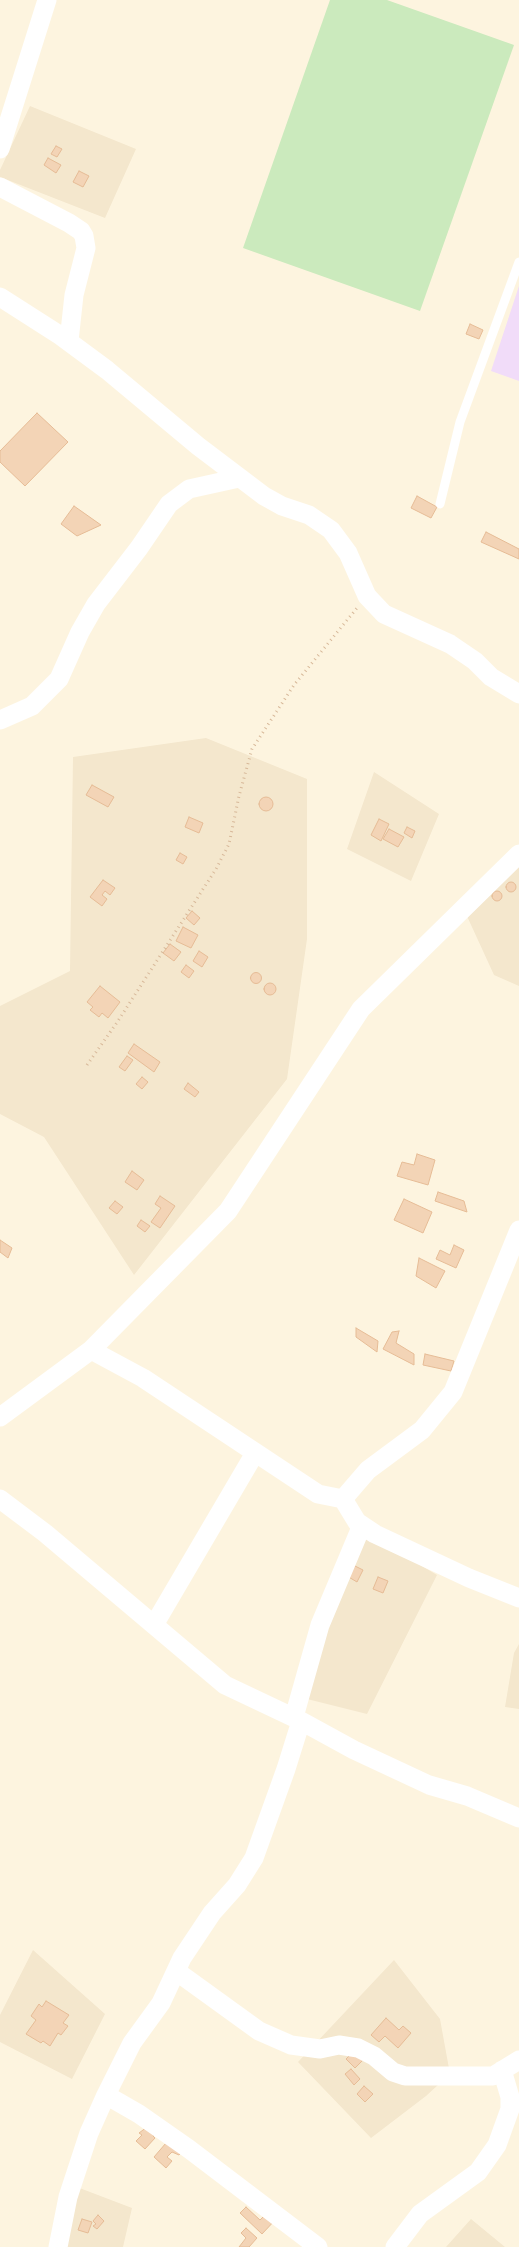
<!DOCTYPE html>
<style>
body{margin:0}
canvas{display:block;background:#fdf4df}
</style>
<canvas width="519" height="2247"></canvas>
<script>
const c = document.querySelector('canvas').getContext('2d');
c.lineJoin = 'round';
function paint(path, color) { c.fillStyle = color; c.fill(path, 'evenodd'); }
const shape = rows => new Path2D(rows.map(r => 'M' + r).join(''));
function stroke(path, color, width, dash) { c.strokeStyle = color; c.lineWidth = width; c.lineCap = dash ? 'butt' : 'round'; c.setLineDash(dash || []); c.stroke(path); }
paint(shape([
 [30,106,136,149,105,218,0,177,0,170],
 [206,738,307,779,307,939,287,1079,134,1275,44,1137,0,1114,0,1006,70,971,73,757],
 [374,772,439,814,411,881,347,849],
 [519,863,519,986,494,975,466,914],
 [358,1528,437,1575,367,1714,303,1698],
 [519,1644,519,1709,505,1707,514,1653],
 [33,1950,105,2014,72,2079,0,2042,0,2015],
 [394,1960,440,2019,450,2074,426,2096,371,2138,298,2062],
 [69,2184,132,2208,123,2247,60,2247],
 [471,2219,505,2247,446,2247]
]), '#f4e7cd');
paint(shape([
 [519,286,519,381,491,371]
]), '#f1dcf9');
paint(shape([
 [330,0,387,0,514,45,420,311,243,248]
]), '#cbeabd');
const building = shape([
 [56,146,62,149,57,157,51,154,56,146],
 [48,158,61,165,56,173,44,165,48,158],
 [79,171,89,176,83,187,73,182,79,171],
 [470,324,483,330,479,339,466,334,470,324],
 [37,413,68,442,25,486,0,462,0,451,37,413],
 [417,496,437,507,431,518,411,508,417,496],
 [74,506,101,525,77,536,61,524,74,506],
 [486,532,519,549,519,559,481,542,486,532],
 [92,785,114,797,108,807,86,795,92,785],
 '259 804a7 7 0 1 1 14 0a7 7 0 1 1-14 0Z',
 [189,817,203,823,199,833,185,827,189,817],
 [379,819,389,824,381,841,371,835,379,819],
 [407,827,415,831,412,838,404,833,407,827],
 [389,829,404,837,398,847,383,839,389,829],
 [180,853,187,857,183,864,176,860,180,853],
 [103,880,115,888,110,895,105,891,102,895,107,899,102,906,90,897,103,880],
 '506 887a5 5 0 1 1 10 0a5 5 0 1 1-10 0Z',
 '492 896a5 5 0 1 1 10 0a5 5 0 1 1-10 0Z',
 [192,911,200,918,194,925,186,918,192,911],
 [183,927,198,935,191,948,176,941,183,927],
 [170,944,181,952,174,961,163,953,170,944],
 [199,951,208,957,202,967,193,961,199,951],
 [186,965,194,971,189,978,181,972,186,965],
 '250.5 978a5.5 5.5 0 1 1 11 0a5.5 5.5 0 1 1-11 0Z',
 '264 989a6 6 0 1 1 12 0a6 6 0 1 1-12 0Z',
 [100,986,120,1002,108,1018,102,1013,99,1017,90,1010,93,1007,87,1002,100,986],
 [134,1044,160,1062,154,1072,128,1053,134,1044],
 [127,1056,133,1060,125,1071,119,1067,127,1056],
 [142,1077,148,1082,142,1089,136,1084,142,1077],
 [188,1083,199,1092,195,1097,184,1089,188,1083],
 [417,1154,435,1160,428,1185,397,1176,402,1162,414,1165,417,1154],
 [132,1171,144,1180,137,1190,125,1182,132,1171],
 [438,1192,464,1201,467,1212,435,1201,438,1192],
 [160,1196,175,1206,160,1228,151,1222,161,1208,155,1204,160,1196],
 [404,1199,432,1212,423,1233,394,1220,404,1199],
 [115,1201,123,1207,117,1214,109,1208,115,1201],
 [141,1220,150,1226,145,1232,137,1226,141,1220],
 [0,1240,12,1248,8,1258,0,1252,0,1240],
 [454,1245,464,1250,456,1268,436,1259,440,1250,450,1255,454,1245],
 [419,1258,445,1271,436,1288,416,1276,419,1258],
 [356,1328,378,1341,377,1352,356,1337,356,1328],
 [399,1331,396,1343,414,1354,414,1365,383,1349,392,1332,399,1331],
 [425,1354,454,1361,451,1371,423,1365,425,1354],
 [353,1565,363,1570,357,1582,347,1576,353,1565],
 [378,1577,388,1581,383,1593,373,1589,378,1577],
 [46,2001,69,2015,63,2023,68,2026,61,2035,58,2033,50,2046,43,2041,41,2043,26,2034,36,2020,31,2016,39,2004,42,2007,46,2001],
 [386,2018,399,2030,403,2026,411,2033,398,2048,385,2036,379,2042,371,2035,386,2018],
 [356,2049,365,2058,355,2068,346,2059,356,2049],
 [351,2069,360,2079,354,2085,345,2074,351,2069],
 [364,2086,373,2094,365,2102,357,2094,364,2086],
 [147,2127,157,2130,153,2136,155,2138,145,2149,136,2141,142,2135,139,2133,147,2127],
 [166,2143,184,2149,179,2155,172,2152,167,2157,172,2161,166,2168,154,2157,166,2143],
 [246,2207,260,2220,269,2211,277,2218,262,2234,240,2213,246,2207],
 [98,2215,104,2221,97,2229,93,2226,96,2224,93,2221,98,2215],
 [82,2219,92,2222,88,2233,78,2230,82,2219],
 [246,2228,257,2238,249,2247,239,2247,246,2238,241,2233,246,2228]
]);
paint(building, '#f3d4b6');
stroke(building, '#e6bc96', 1);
stroke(shape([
 [87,1065,118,1021,216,869,229,844,239,796,252,749,294,685,357,608]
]), '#d7b899', 3, [1, 4]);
stroke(shape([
 [440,504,460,422,519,262]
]), '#fff', 9);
stroke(shape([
 [0,149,47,0],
 [0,187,69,223,81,231,84,236,86,248,74,295,69,341],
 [0,297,61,336,107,370,198,446,264,496,282,506,309,515,331,530,348,553,367,596,384,614,450,644,475,661,491,677,519,694],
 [0,720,32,706,59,679,80,632,96,604,139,548,169,504,189,489,239,478],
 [91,1350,143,1378,318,1494,343,1499,368,1470,422,1430,453,1392,519,1230],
 [0,1417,91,1350,228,1211,361,1009,519,854],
 [0,1499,45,1533,225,1685,301,1721,354,1750,429,1785,467,1796,519,1818],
 [343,1499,357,1522,375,1534,469,1578,519,1598],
 [154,1625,255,1453],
 [294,1717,320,1625,362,1525],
 [176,1971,259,2031,291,2045,320,2049,339,2045,358,2048,374,2056,393,2072,405,2076,493,2076,519,2060],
 [106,2095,139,2114,189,2149,318,2247],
 [58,2247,68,2197,89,2133,106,2095,132,2043,161,2003,182,1958,212,1913,237,1885,254,1858,286,1769,301,1721],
 [395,2247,420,2214,478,2172,497,2145,510,2109,510,2097,502,2070]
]), '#fff', 19);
</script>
